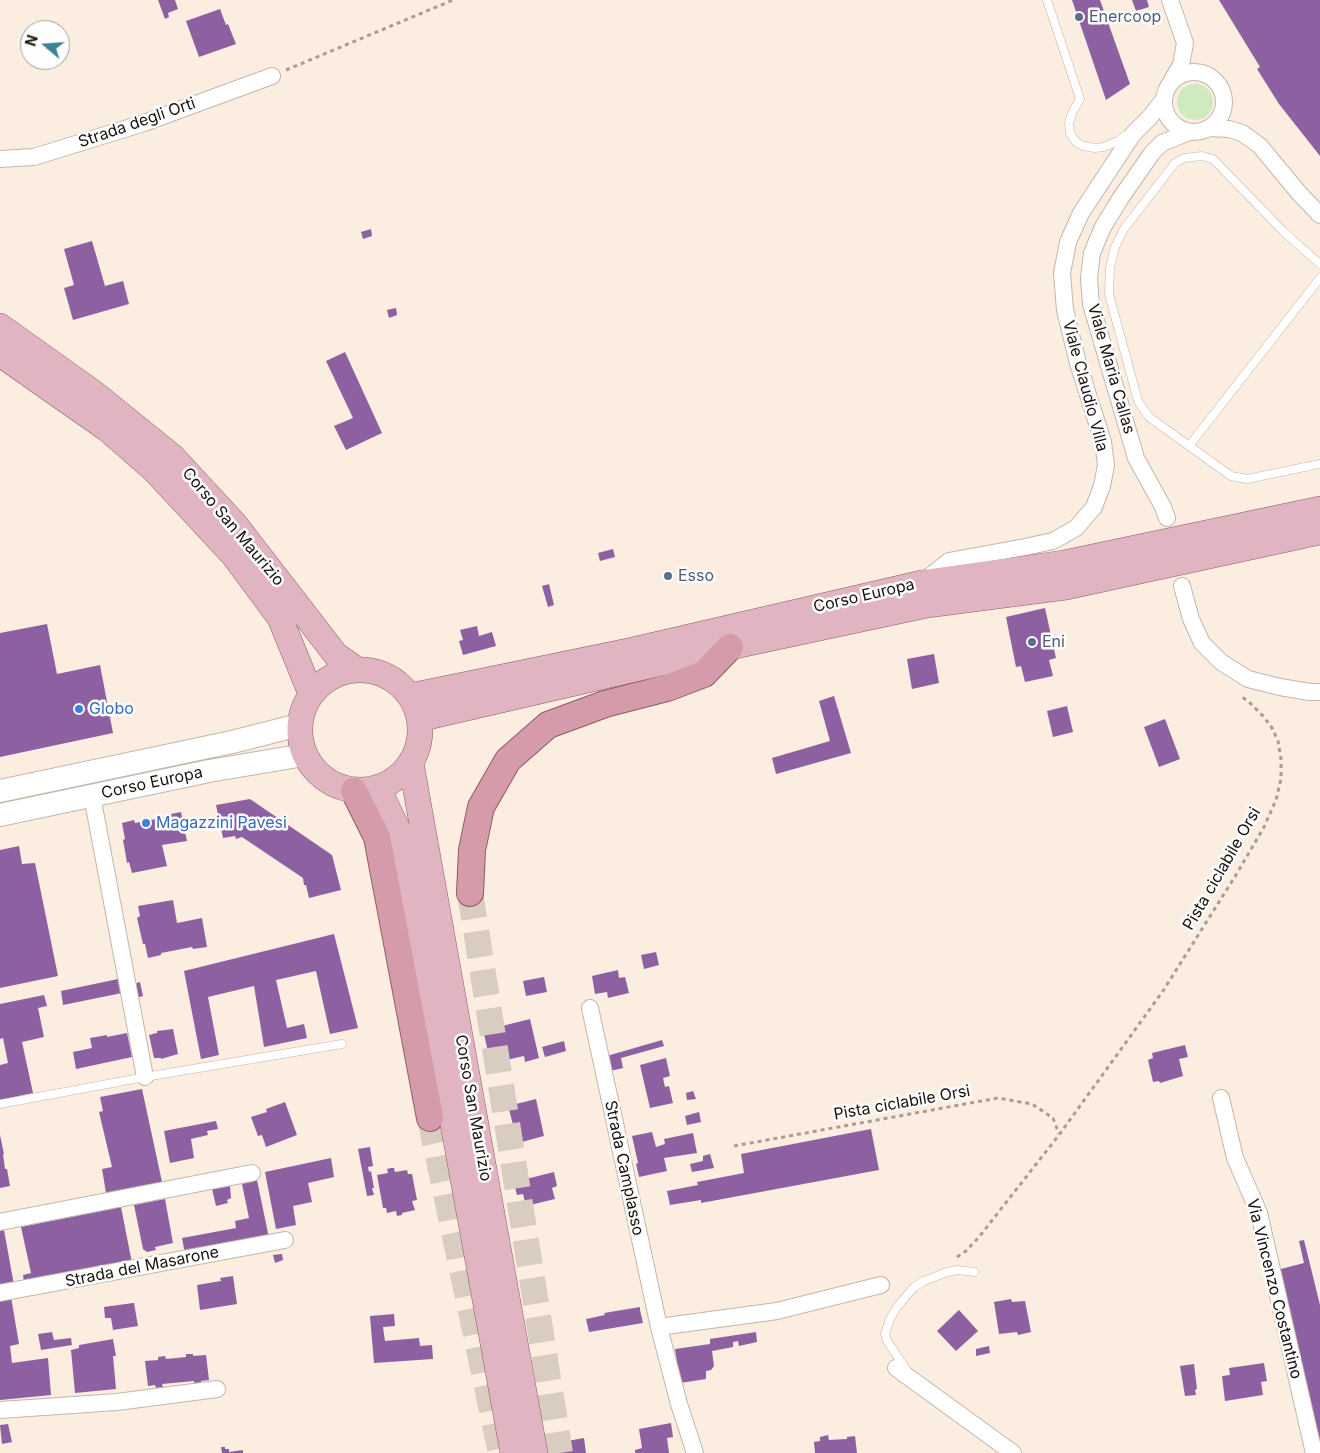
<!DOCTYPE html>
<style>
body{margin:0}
#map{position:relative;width:1320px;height:1453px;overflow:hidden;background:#fbede0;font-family:Inter,sans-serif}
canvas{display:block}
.north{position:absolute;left:20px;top:20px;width:50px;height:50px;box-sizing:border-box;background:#fdfdfd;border:1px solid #a19f9d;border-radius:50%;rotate:288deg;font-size:14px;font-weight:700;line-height:20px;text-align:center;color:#16120e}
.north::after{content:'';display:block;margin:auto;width:18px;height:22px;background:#3f8192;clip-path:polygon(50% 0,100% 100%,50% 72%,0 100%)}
</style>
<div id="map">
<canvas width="1320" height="1453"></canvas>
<div class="north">N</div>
</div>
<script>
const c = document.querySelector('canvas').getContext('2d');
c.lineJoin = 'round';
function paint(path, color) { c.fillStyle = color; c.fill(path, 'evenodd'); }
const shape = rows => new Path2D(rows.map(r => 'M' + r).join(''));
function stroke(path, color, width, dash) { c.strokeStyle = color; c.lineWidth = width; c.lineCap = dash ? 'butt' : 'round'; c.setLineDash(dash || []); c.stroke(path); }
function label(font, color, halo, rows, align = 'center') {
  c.font = font + ' Inter,sans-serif'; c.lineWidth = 5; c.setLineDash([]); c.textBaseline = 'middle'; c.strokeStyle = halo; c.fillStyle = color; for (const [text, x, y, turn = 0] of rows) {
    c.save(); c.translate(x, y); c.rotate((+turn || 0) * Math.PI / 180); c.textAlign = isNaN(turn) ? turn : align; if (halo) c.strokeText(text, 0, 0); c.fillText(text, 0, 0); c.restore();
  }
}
paint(shape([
 '1177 102a18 18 0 1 1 36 0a18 18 0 1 1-36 0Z'
]), '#cfeabe');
paint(shape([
 [158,0,175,0,178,9,168,13,169,17,165,19],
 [1072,0,1100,0,1130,84,1106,100],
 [1132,0,1147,0,1149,7,1136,11],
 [1219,0,1320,0,1320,156,1279,104,1257,69,1260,67],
 [220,9,226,25,228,24,236,44,199,57,186,21],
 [371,229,372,236,363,239,361,232],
 [92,241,105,286,123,281,129,304,73,320,64,288,74,285,64,249],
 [396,308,397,315,389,318,387,310],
 [345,352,382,433,346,450,334,426,353,418,326,361],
 [613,549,615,557,600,561,598,553],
 [549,584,554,605,548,607,542,586],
 [1045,608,1056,658,1049,660,1053,676,1025,682,1021,666,1016,667,1006,617],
 [47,624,57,674,100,665,113,733,0,757,0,633],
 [477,626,479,636,492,632,496,646,463,655,459,641,463,640,460,630],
 [934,654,939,683,912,689,907,659],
 [834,696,851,753,776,774,772,758,830,741,819,701],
 [1067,706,1073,732,1053,737,1047,711],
 [1165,719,1180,759,1159,767,1144,727],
 [250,799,332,855,341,890,309,898,306,885,304,885,303,878,242,837,236,839,235,836,223,838,216,805],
 [181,812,187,841,162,845,167,866,132,873,129,862,127,863,123,840,125,839,122,823,134,820,135,823,167,817,166,815],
 [19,846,22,864,35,863,58,976,0,988,0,850],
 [173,900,177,923,202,918,207,947,193,949,192,947,161,953,161,955,148,958,145,944,143,944,137,918,140,916,138,906],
 [334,934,358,1028,330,1034,316,971,276,980,287,1028,304,1024,307,1038,264,1047,254,986,208,997,219,1055,201,1059,184,971],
 [656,952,659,965,644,969,641,955],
 [618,970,619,978,625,977,629,993,608,998,607,992,595,994,592,976],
 [544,977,547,992,526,996,523,981],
 [118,979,122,993,63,1005,61,991],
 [140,982,143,996,133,999,130,985],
 [44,995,47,1006,38,1008,44,1037,22,1042,33,1093,0,1100,0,1065,8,1063,3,1038,0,1039,0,1004],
 [530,1019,539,1058,525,1062,524,1056,502,1061,499,1049,488,1052,484,1034,495,1031,494,1028],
 [173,1029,178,1054,161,1059,161,1058,154,1058,149,1035,157,1033,157,1031],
 [127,1033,132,1057,76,1069,73,1052,92,1048,90,1038,107,1035,107,1037],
 [662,1040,664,1046,621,1058,623,1068,610,1071,607,1056],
 [564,1041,566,1051,545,1057,542,1047],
 [1185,1045,1188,1057,1179,1059,1183,1076,1160,1083,1159,1081,1153,1082,1148,1060,1153,1058,1152,1053],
 [666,1058,670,1076,663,1078,665,1087,669,1086,673,1103,650,1108,640,1065],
 [142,1089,162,1182,106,1193,102,1169,112,1167,99,1112,103,1111,100,1097],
 [693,1091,696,1099,687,1100,686,1093],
 [536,1099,544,1136,518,1143,508,1106],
 [285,1102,297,1135,266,1147,262,1135,258,1136,251,1117,267,1112,266,1109],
 [699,1112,701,1122,687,1125,685,1116],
 [216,1121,218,1129,207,1131,208,1135,191,1139,194,1158,170,1163,164,1131],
 [871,1129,879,1170,701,1203,701,1200,670,1205,667,1191,698,1185,697,1182,744,1173,741,1154],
 [652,1132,656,1147,665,1144,664,1139,693,1133,697,1153,664,1158,667,1171,639,1177,636,1164,638,1163,632,1136],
 [0,1135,4,1154,3,1154,5,1169,7,1169,10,1186,0,1188],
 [370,1147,373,1166,368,1167,369,1172,371,1171,374,1188,372,1188,374,1195,367,1196,358,1149],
 [710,1154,714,1168,692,1172,690,1164,703,1161,703,1156],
 [331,1158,334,1177,308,1183,312,1202,293,1206,296,1225,276,1229,265,1172],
 [391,1168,394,1168,395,1172,407,1170,408,1174,412,1174,417,1200,412,1201,415,1210,402,1213,402,1215,397,1216,396,1211,387,1213,386,1208,383,1208,377,1175,388,1173,387,1169],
 [554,1172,557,1186,552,1188,555,1199,526,1206,523,1194,517,1195,514,1183,523,1181,522,1180],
 [257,1180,269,1238,185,1254,182,1238,236,1228,235,1221,249,1218,242,1184],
 [230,1186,231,1198,227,1200,228,1203,216,1206,212,1189],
 [165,1199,173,1243,155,1247,156,1250,147,1252,143,1249,134,1205],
 [121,1207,132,1263,24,1283,23,1275,31,1273,21,1227],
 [4,1230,14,1285,0,1287,0,1231],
 [1304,1240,1320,1305,1320,1453,1277,1270,1304,1263,1299,1241],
 [282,1254,283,1260,275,1263,273,1255],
 [233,1276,237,1304,200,1310,197,1285,221,1281,220,1278],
 [11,1297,19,1344,10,1346,12,1363,48,1358,51,1395,0,1400,0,1298],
 [1011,1299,1012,1302,1025,1301,1031,1332,1018,1335,1017,1332,999,1334,994,1302],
 [133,1303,134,1303,138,1326,113,1330,111,1318,105,1318,104,1307],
 [640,1307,640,1310,643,1323,589,1332,586,1319,605,1315,604,1313],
 [959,1310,978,1331,956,1351,937,1331],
 [394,1314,395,1326,383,1327,385,1341,419,1338,420,1346,432,1345,433,1359,374,1363,370,1316],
 [52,1332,54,1340,71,1338,72,1345,41,1350,38,1334],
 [756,1332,757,1342,739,1346,738,1341,733,1342,733,1347,712,1351,714,1366,711,1370,706,1371,706,1379,680,1383,675,1349,710,1344,710,1339],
 [113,1339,116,1356,113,1356,116,1389,75,1393,71,1350,79,1348,79,1345],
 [989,1346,990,1353,976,1356,976,1349],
 [186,1354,193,1354,193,1356,206,1355,209,1380,201,1381,201,1383,194,1384,194,1381,162,1384,163,1387,156,1388,155,1385,148,1386,145,1361,158,1360,158,1357,165,1356,166,1359,186,1357],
 [1264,1363,1267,1381,1261,1382,1263,1395,1225,1401,1222,1376,1230,1375,1229,1368],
 [1194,1364,1197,1389,1195,1390,1196,1395,1185,1396,1180,1366],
 [671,1423,673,1437,667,1438,669,1453,635,1453,635,1450,642,1448,639,1429],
 [8,1424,12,1442,2,1444,0,1425],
 [828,1435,829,1440,847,1439,847,1437,855,1436,857,1453,815,1453,814,1442,820,1441,820,1437],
 [584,1438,586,1453,558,1453,556,1443],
 [221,1447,225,1447,225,1449,229,1449,229,1452,243,1450,243,1453,222,1453]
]), '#8d61a1');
stroke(shape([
 [470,893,560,1453],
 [430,1118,501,1453]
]), '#d9ccc0', 26, [26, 13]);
const service = shape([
 [1047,0,1080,99,1072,113,1069,123,1070,133,1076,142,1083,146,1095,148,1104,147,1118,141,1126,135],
 [1320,264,1283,231,1213,159,1202,156,1184,158,1175,163,1124,229,1115,247,1110,268,1109,294,1138,401,1149,417,1231,476,1247,479,1320,464],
 [1189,446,1320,278],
 [0,1104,145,1077,342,1044],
 [906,1369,887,1341,885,1334,890,1319,897,1307,914,1287,924,1281,947,1272,958,1270,974,1272]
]);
const minor = shape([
 [1170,0,1185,43,1181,65,1172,80],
 '1164 102a30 30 0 1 1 60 0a30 30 0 1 1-60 0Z',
 [1209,128,1229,129,1242,133,1260,146,1298,192,1320,215],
 [0,159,34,157,144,123,272,76],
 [1167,518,1163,507,1136,458,1091,304,1089,278,1092,253,1103,227,1120,199,1152,153,1162,143,1189,132],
 [924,581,949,561,1025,547,1053,541,1076,528,1094,507,1102,486,1106,465,1103,442,1078,363,1065,310,1062,273,1068,242,1081,213,1133,134,1150,117,1164,99],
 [1182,586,1191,619,1202,643,1221,662,1248,679,1280,687,1310,692,1320,692],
 [92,796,145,1077],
 [590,1008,659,1327,679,1404,695,1453],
 [1221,1098,1235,1158,1259,1213,1314,1453],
 [0,1222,252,1173],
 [0,1293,285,1240],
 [659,1327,777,1311,881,1285],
 [896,1368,1013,1453],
 [0,1410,117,1402,217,1389]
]);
const secondary = shape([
 [0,791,232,742,299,725],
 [0,815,209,771,304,755]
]);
const primary = shape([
 [0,326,94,393,172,456,234,523,336,655,356,669],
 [0,354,107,429,154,470,234,556,280,618,311,694],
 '300 730a60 60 0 1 1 120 0a60 60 0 1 1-120 0Z',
 [410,696,633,650,922,583,1064,563,1320,509],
 [419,719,730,647,927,605,1066,587,1320,532],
 [411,763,535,1453],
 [378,788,400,834,513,1453]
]);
const trunk = shape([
 [354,791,377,837,430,1118],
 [470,893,472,850,481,807,508,760,548,725,605,704,667,688,704,674,730,647]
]);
stroke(service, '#c3b6aa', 9);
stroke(minor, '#c3b6aa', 18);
stroke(secondary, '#c3b6aa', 24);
stroke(primary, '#8c5b66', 26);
stroke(trunk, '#8c5b66', 28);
stroke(shape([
 [286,70,453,0],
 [734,1146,998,1098,1032,1104,1053,1118,1059,1134],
 [957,1257,966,1251,979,1237,1059,1135,1163,991,1236,875,1264,827,1276,800,1281,779,1281,759,1278,741,1272,728,1264,717,1250,703,1241,696]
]), '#a89d94', 3, [4, 4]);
stroke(service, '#fff', 8);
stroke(minor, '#fff', 16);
stroke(secondary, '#fff', 22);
stroke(primary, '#e0b4c0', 25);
stroke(trunk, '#d69bab', 26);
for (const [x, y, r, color] of [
 [1079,17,5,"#5c6f8a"],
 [668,576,5,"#5c6f8a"],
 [1032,642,5,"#5c6f8a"],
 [79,709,5,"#3f7fe0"],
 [146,823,5,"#3f7fe0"]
]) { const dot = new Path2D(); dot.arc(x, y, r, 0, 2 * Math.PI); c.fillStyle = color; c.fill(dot); stroke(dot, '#fdfdfd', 2); }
label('16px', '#4e5e75', '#fdfdfd', [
 ["Enercoop",1089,17],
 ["Esso",678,576],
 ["Eni",1042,642]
], 'left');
label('16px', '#16120e', '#fdfdfd', [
 ["Strada degli Orti",137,123,-19],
 ["Viale Maria Callas",1111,369,74],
 ["Viale Claudio Villa",1085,386,75],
 ["Corso San Maurizio",233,527,50],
 ["Corso Europa",864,596,-13],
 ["Corso Europa",152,783,-12],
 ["Pista ciclabile Orsi",1222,869,-60],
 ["Pista ciclabile Orsi",902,1103,-10],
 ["Corso San Maurizio",473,1108,80],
 ["Strada Camplasso",624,1168,78],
 ["Strada del Masarone",142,1267,-11],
 ["Via Vincenzo Costantino",1274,1289,76]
]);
label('16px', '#366cbe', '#fdfdfd', [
 ["Globo",89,709],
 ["Magazzini Pavesi",156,823]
], 'left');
</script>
